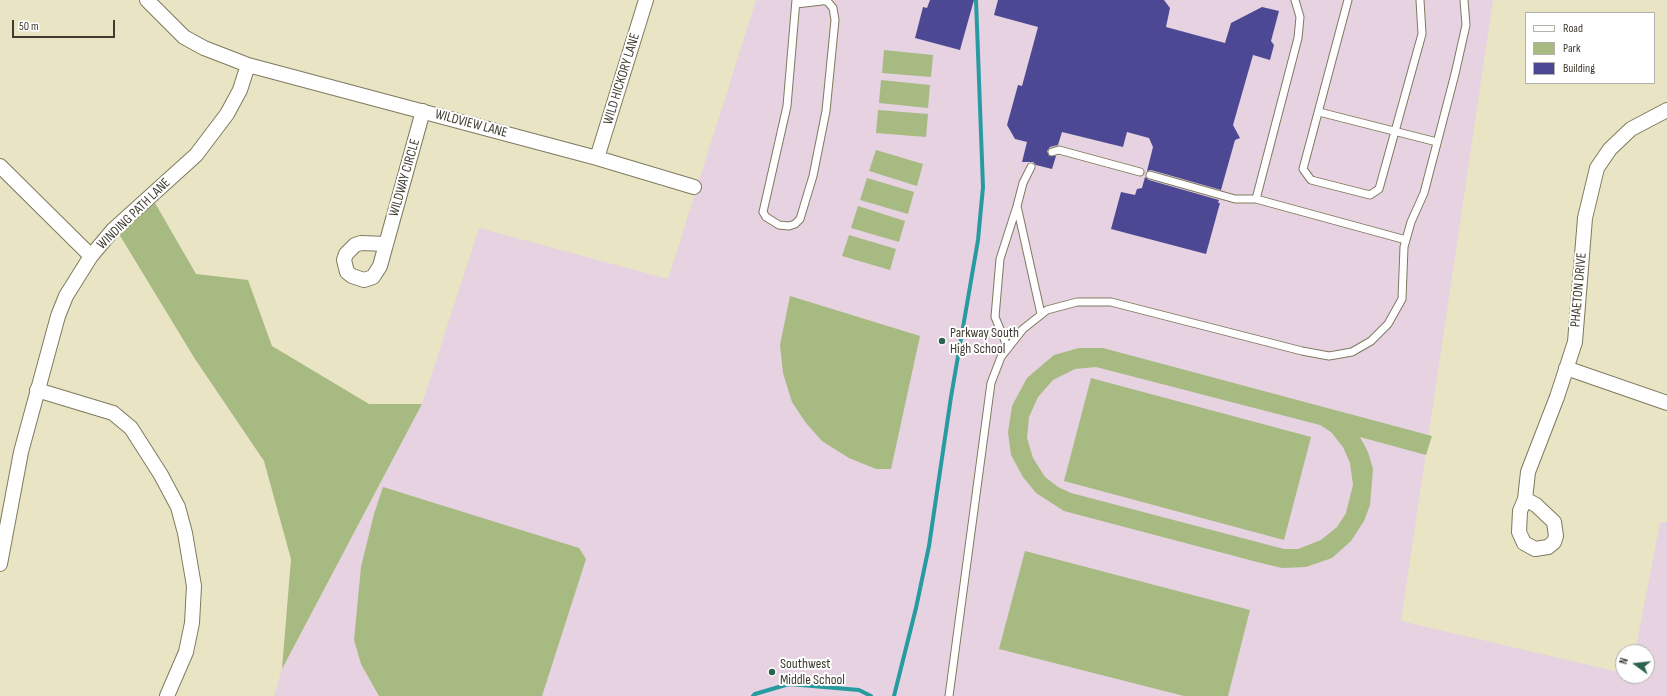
<!DOCTYPE html>
<style>
body{margin:0}
#map{position:relative;width:1667px;height:696px;overflow:hidden;background:#e9e4c4;font-family:"Sofia Sans Condensed",sans-serif}
canvas{display:block}
.legend{position:absolute;left:1525px;top:12px;width:130px;height:72px;box-sizing:border-box;background:#fff;border:1px solid #b2b1ac;margin:0;padding:5px 7px;list-style:none;font-size:12px;color:#3e3b2f}
.legend li{display:flex;align-items:center;gap:8px;height:20px}
.legend b{width:20px;border:1px solid #b2b1ac}
.north{position:absolute;left:1615px;top:644px;width:40px;height:40px;box-sizing:border-box;background:#fff;border:1px solid #b2b1ac;border-radius:50%;rotate:285deg;font-size:11px;font-weight:700;line-height:16px;text-align:center;color:#3e3b2f}
.north::after{content:'';display:block;margin:auto;width:14px;height:18px;background:#2b634c;clip-path:polygon(50% 0,100% 100%,50% 72%,0 100%)}
.scale{position:absolute;left:12px;top:20px;width:103px;height:18px;box-sizing:border-box;border:2px solid #3e3b2f;border-top:0;padding-left:5px;font-size:12px;line-height:14px;white-space:nowrap;color:#3e3b2f;-webkit-text-stroke:3px #fff;paint-order:stroke}
</style>
<div id="map">
<canvas width="1667" height="696"></canvas>
<ul class="legend">
<li><b style="height:5px;background:#fff"></b>Road</li>
<li><b style="height:11px;background:#a6ba82"></b>Park</li>
<li><b style="height:11px;background:#4d4894"></b>Building</li>
</ul>
<div class="north">N</div>
<div class="scale">50 m</div>
</div>
<script>
const c = document.querySelector('canvas').getContext('2d');
c.lineJoin = 'round';
function paint(path, color) { c.fillStyle = color; c.fill(path, 'evenodd'); }
const shape = rows => new Path2D(rows.map(r => 'M' + r).join(''));
function stroke(path, color, width, dash) { c.strokeStyle = color; c.lineWidth = width; c.lineCap = dash ? 'butt' : 'round'; c.setLineDash(dash || []); c.stroke(path); }
function label(font, color, halo, rows, align = 'center') {
  c.font = font + ' "Sofia Sans Condensed",sans-serif'; c.lineWidth = 4; c.setLineDash([]); c.textBaseline = 'middle'; c.strokeStyle = halo; c.fillStyle = color; for (const [text, x, y, turn = 0] of rows) {
    c.save(); c.translate(x, y); c.rotate((+turn || 0) * Math.PI / 180); c.textAlign = isNaN(turn) ? turn : align; if (halo) c.strokeText(text, 0, 0); c.fillText(text, 0, 0); c.restore();
  }
}
paint(shape([
 [756,0,1493,0,1401,621,1623,673,1623,676,1647,676,1647,652,1635,652,1660,523,1667,522,1667,696,274,696,282,669,422,404,479,228,668,279]
]), '#e6d2e1');
paint(shape([
 [884,50,933,55,931,77,882,73],
 [881,80,930,85,928,108,879,103],
 [878,110,928,114,926,137,876,133],
 [876,150,923,164,917,186,869,171],
 [867,178,914,192,908,214,860,200],
 [155,203,196,274,248,280,272,346,369,404,422,404,282,669,291,559,264,461,195,359,119,234],
 [858,206,905,221,899,242,851,228],
 [849,235,896,249,890,270,842,256],
 [790,296,920,336,891,469,876,469,849,458,822,441,806,423,792,402,783,373,780,345],
 [1079,348,1103,348,1432,436,1426,455,1360,437,1368,452,1373,469,1370,505,1364,521,1351,541,1332,558,1306,567,1282,568,1261,563,1064,511,1036,493,1023,477,1011,455,1008,432,1012,406,1027,378,1054,355],
 [1096,367,1320,425,1331,432,1343,447,1350,463,1353,485,1346,513,1337,527,1321,540,1298,549,1284,549,1071,493,1058,487,1045,477,1033,458,1027,438,1029,417,1038,397,1053,380,1075,369],
 [1091,378,1311,437,1284,540,1064,481],
 [383,487,579,548,586,559,542,696,379,696,361,664,354,640,361,567,374,514],
 [1025,551,1250,610,1228,696,1184,696,999,649]
]), '#a6ba82');
stroke(shape([
 [753,696,755,694,789,684,859,690,871,696],
 [894,696,916,608,929,546,951,397,978,240,983,187,976,0]
]), '#289ba0', 4);
paint(shape([
 [930,0,974,0,960,50,915,38,923,7,927,8],
 [998,0,1164,0,1170,8,1166,27,1225,43,1231,23,1262,7,1279,11,1271,41,1274,45,1270,60,1253,55,1233,125,1240,138,1235,140,1221,190,1151,170,1147,171,1153,147,1149,138,1127,132,1123,147,1062,132,1058,145,1050,147,1047,151,1049,156,1056,156,1052,169,1036,165,1033,162,1022,162,1027,142,1015,139,1007,125,1018,85,1022,86,1038,27,994,15],
 [1145,177,1149,180,1219,200,1218,203,1220,203,1206,254,1111,229,1121,192,1135,195,1137,189,1142,188]
]), '#4d4894');
const lane = shape([
 [796,0,787,106,763,212,766,217,779,225,789,226,795,224,800,219,813,176,826,111,835,20,833,8,828,2,822,0],
 [1295,0,1300,17,1298,38,1256,199,1406,240],
 [1348,0,1303,169,1311,180,1370,195,1379,189,1422,34,1420,0],
 [796,4,822,1],
 [1319,112,1437,142],
 [1052,152,1059,150,1140,172],
 [1150,175,1235,199,1256,199],
 [1017,206,1023,183,1031,167],
 [1008,348,995,317,1000,259,1017,206,1041,314],
 [949,696,991,383,1001,357,1023,329,1047,310,1077,302,1111,302,1302,351,1329,356,1352,352,1371,341,1388,324,1402,299,1404,247,1411,222,1424,193,1455,74,1466,25,1464,0]
]);
const street = shape([
 [248,65,597,158,694,187],
 [597,158,646,0],
 [0,166,91,256],
 [386,244,361,243,355,245,346,254,344,260,347,272,352,276,364,280,373,277,380,266,423,111],
 [1566,368,1667,403],
 [37,390,113,413,131,428,161,475,178,507,185,533,194,586,192,623,186,652,167,696],
 [1525,499,1536,505,1554,522,1556,536,1554,542,1548,547,1535,549,1524,543,1519,532,1520,511,1525,499,1528,472,1557,397,1575,342,1585,218,1597,168,1610,149,1631,129,1667,110],
 [0,564,21,452,58,316,66,296,91,256,113,230,196,155,227,114,240,90,248,65,204,48,184,37,147,0]
]);
stroke(lane, '#7f7a5e', 9);
stroke(street, '#7f7a5e', 16);
stroke(lane, '#fff', 7);
stroke(street, '#fff', 14);
for (const [x, y, r, color] of [
 [942,341,4,"#2b634c"],
 [772,672,4,"#2b634c"]
]) { const dot = new Path2D(); dot.arc(x, y, r, 0, 2 * Math.PI); c.fillStyle = color; c.fill(dot); stroke(dot, '#fff', 1.5); }
label('14px', '#3e3b2f', '#fff', [
 ["WILD HICKORY LANE",622,79,-73],
 ["WILDVIEW LANE",471,124,15],
 ["WILDWAY CIRCLE",405,178,-74],
 ["WINDING PATH LANE",134,214,-44],
 ["PHAETON DRIVE",1579,290,-85]
]);
label('14px', '#3e3b2f', '#fff', [
 ["Parkway South",950,333],
 ["High School",950,349],
 ["Southwest",780,664],
 ["Middle School",780,680]
], 'left');
</script>
